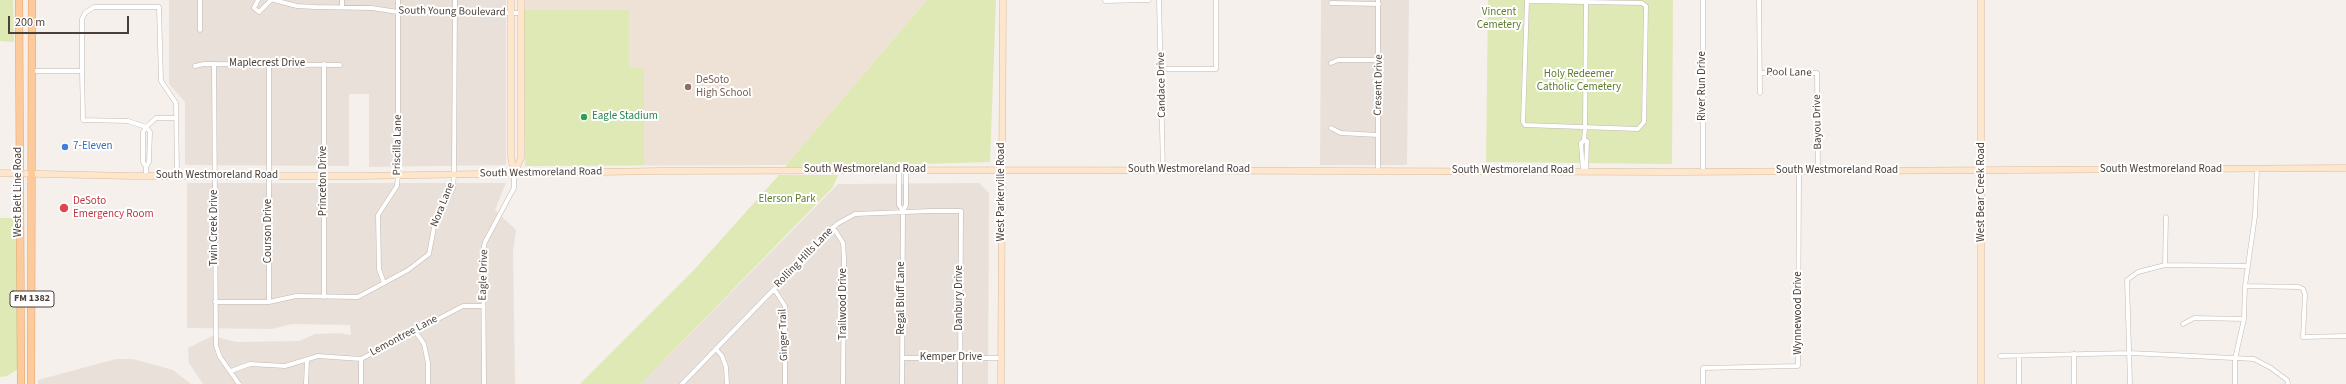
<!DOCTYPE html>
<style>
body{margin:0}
#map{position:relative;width:2346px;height:384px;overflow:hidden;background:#f5f0eb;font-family:"Source Sans 3",sans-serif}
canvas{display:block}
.scale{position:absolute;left:8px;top:16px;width:121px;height:18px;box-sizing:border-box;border:2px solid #4a3f39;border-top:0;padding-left:5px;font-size:12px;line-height:14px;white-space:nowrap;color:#4a3f39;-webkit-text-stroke:3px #fff;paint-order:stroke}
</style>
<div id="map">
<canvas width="2346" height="384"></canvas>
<div class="scale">200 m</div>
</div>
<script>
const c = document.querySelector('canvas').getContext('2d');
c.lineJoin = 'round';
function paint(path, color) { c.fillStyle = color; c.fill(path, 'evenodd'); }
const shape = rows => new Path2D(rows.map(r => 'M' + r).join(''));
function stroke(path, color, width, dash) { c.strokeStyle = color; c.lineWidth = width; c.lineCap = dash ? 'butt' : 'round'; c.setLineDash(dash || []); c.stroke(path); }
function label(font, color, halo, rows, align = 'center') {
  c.font = font + ' "Source Sans 3",sans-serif'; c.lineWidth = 4; c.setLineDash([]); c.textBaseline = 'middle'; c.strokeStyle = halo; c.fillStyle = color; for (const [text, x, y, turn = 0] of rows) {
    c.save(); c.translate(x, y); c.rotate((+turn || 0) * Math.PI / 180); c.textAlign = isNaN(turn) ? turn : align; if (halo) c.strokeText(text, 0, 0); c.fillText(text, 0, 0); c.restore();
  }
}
paint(shape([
 [169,0,506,0,506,165,369,167,369,94,349,94,349,166,185,165,185,102,169,84],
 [1321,0,1409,0,1407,165,1320,165],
 [187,183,506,183,495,210,516,230,513,251,515,384,203,384,189,363,188,348,212,336,237,342,299,341,315,334,340,333,351,335,350,325,292,324,272,329,187,328],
 [979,183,989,193,988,384,641,384,838,184],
 [116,359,133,359,173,370,191,384,38,384,38,380]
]), '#e9e0d9');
paint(shape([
 [525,0,927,0,786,165,525,166]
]), '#eee1d5');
paint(shape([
 [0,0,13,0,14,42,0,41],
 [927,0,996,0,990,162,786,168,786,165],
 [1488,0,1673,0,1672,164,1486,162],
 [524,10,629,10,629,68,644,68,644,165,525,166],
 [779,175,838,175,833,187,641,384,580,384,693,271],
 [0,218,19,218,18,369,7,376,0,377]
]), '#dee9b5');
const street = shape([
 [258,0,254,8,259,12,271,0],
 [274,0,297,6,315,7,372,8,398,12,521,13],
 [1159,0,1163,170],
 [1759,0,1760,93],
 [1105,1,1149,0],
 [1527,1,1642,3,1646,6,1644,122,1638,129,1525,125,1523,122,1527,1],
 [1331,3,1379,4],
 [342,7,342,0],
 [200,30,200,0],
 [1331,63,1338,60,1379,60],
 [214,64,216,346,220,357,239,384],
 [269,64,269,302],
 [324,64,324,297],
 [195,66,204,64,340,65],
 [1161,69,1216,69,1216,0],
 [32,71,82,71,83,120,128,121,146,127,150,132,149,162,146,167,146,176],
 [82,71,82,19,85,13,94,7,159,7,161,81,176,103,177,176],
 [1760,73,1817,73,1818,171],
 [1331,128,1341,133,1378,135],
 [1584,141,1587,141,1586,172],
 [146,167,143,162,143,132,146,127,156,118,176,118],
 [899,170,899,205,903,211],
 [1378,170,1378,0],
 [1703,171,1703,0],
 [1583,172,1581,143,1584,141,1585,128,1586,2],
 [833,227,843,243,844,258,843,384],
 [2165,265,2166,217],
 [384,283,379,269,378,215,397,186,398,174,398,0],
 [2245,286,2299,287,2303,289,2305,294,2303,337,2346,336],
 [774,289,785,306,785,384],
 [215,302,269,302,296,296,358,297,408,270,429,254,435,222,453,188,454,174,455,0],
 [2183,324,2194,318,2244,319],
 [415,331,424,344,428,363,428,384],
 [716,349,722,356,726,367,727,384],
 [2074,354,2074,384],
 [2000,356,2130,353,2254,359,2271,368,2287,380,2288,384],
 [2019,356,2019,384],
 [902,358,1001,358],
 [361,359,361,384],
 [231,371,250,364,285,366,318,356,361,359,463,306,483,306],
 [306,384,307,360],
 [484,384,483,251,485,242,514,188,514,173],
 [682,384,837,224,855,214,931,211,961,211,960,384],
 [902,384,903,211,906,205,906,170],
 [1703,384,1703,368,1798,366,1799,172],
 [2130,384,2127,280,2138,272,2165,265,2248,266],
 [2235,384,2235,359,2244,319,2245,286,2255,216,2257,169]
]);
const secondary = shape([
 [511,0,511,157,514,173],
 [0,173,131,176,361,176,660,171,1002,170,1676,172,2346,168],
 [514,173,521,158,521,0],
 [1001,384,1003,0],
 [1981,384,1981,0]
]);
const primary = shape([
 [19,0,21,384],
 [31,384,32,0]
]);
stroke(street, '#c4b8b1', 5);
stroke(secondary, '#d8ba9e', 7);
stroke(primary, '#e4a26b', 8);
stroke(street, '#fff', 4);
stroke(secondary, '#fee6cd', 6);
stroke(primary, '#fdca9c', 7);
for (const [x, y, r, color] of [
 [688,87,4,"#8d6e63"],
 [584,117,4,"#2e9e5b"],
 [65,147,4,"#3f7fe0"],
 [64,208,5,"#e0444e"]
]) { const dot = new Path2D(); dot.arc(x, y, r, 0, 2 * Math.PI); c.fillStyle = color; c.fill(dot); stroke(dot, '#fff', 1.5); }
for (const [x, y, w] of [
 [32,299,44]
]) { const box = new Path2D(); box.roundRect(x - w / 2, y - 8, w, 16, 3); c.fillStyle = '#fff'; c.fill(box); stroke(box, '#4a3f39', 1); }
label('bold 10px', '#4a3f39', null, [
 ["FM 1382",32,299]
]);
label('11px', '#4a3f39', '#fff', [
 ["South Young Boulevard",452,12,1],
 ["Maplecrest Drive",267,64],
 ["Pool Lane",1789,73,1],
 ["Candace Drive",1162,85,-91],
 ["Cresent Drive",1379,85,-89],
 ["River Run Drive",1703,86,-90],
 ["Bayou Drive",1818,122,-91],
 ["Priscilla Lane",398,145,-89],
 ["South Westmoreland Road",865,170],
 ["South Westmoreland Road",1189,170],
 ["South Westmoreland Road",2161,170],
 ["South Westmoreland Road",1513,171],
 ["South Westmoreland Road",1837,171],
 ["South Westmoreland Road",541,173,-1],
 ["South Westmoreland Road",217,176],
 ["Princeton Drive",324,181,-90],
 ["West Belt Line Road",19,192,-90],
 ["West Parkerville Road",1002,192,-90],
 ["West Bear Creek Road",1982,192,-90],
 ["Nora Lane",443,205,-68],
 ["Twin Creek Drive",215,228,-90],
 ["Courson Drive",269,231,-90],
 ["Rolling Hills Lane",804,258,-46],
 ["Eagle Drive",484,275,-88],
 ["Regal Bluff Lane",902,298,-90],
 ["Danbury Drive",960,298,-90],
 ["Trailwood Drive",844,304,-90],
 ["Wynnewood Drive",1799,313,-90],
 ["Ginger Trail",784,335,-92],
 ["Lemontree Lane",404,336,-28],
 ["Kemper Drive",951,358]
]);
label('11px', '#5e7c2b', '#fff', [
 ["Vincent",1499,13],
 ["Cemetery",1499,26],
 ["Holy Redeemer",1579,75],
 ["Catholic Cemetery",1579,88],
 ["Elerson Park",787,200]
]);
label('11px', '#785e54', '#fff', [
 ["DeSoto",696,81],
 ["High School",696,94]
], 'left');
label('11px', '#27864d', '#fff', [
 ["Eagle Stadium",592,117]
], 'left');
label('11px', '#366cbe', '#fff', [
 ["7-Eleven",73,147]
], 'left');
label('11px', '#be3a42', '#fff', [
 ["DeSoto",73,202],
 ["Emergency Room",73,215]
], 'left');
</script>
